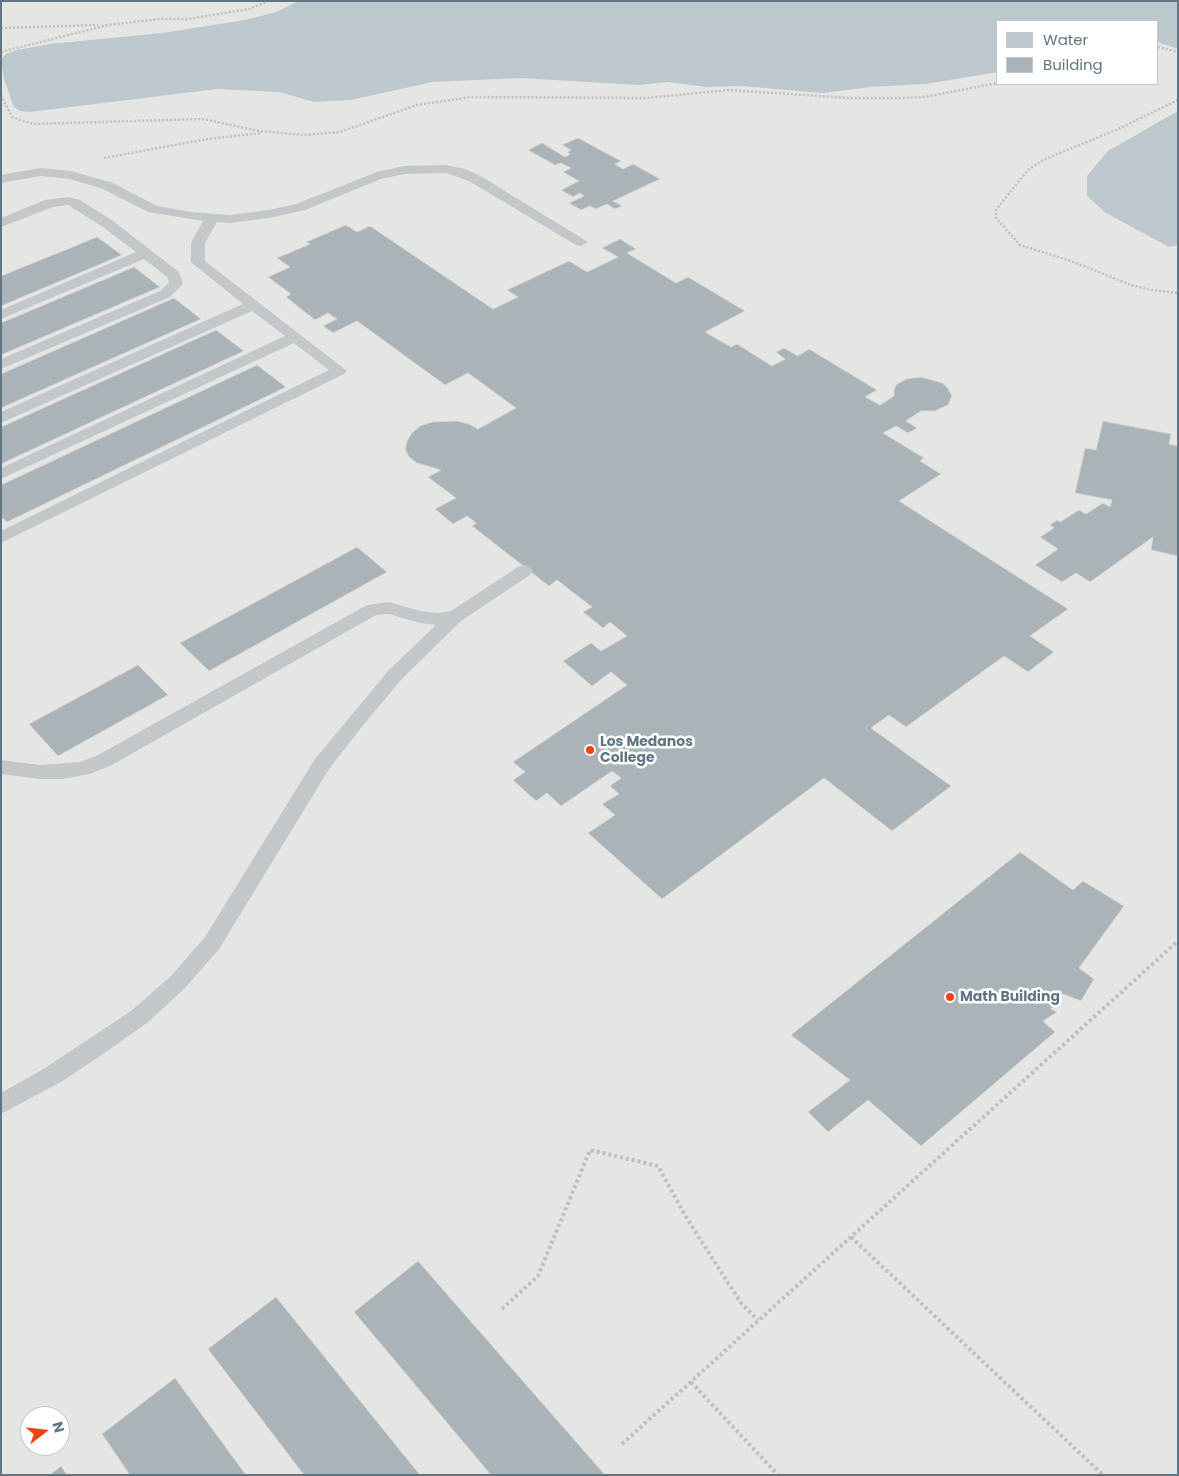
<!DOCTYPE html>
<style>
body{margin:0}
#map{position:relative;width:1179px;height:1476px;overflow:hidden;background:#f5f5f0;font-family:Poppins,sans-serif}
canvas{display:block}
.frame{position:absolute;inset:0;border:2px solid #617584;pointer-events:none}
.legend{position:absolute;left:996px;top:20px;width:162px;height:65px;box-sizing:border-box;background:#fff;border:1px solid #c0c8ce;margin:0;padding:6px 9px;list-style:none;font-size:15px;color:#617584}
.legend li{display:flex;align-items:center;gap:10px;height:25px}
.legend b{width:25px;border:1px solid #c0c8ce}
.north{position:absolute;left:20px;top:1406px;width:50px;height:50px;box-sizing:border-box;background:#fff;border:1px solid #c0c8ce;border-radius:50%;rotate:74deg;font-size:14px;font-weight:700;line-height:20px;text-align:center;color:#617584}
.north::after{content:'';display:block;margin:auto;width:18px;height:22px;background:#ef4316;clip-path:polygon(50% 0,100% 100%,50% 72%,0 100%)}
</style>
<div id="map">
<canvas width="1179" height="1476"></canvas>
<div class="frame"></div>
<ul class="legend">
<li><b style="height:14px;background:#bcc8cd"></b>Water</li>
<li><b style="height:14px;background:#aab3b8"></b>Building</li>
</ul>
<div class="north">N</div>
</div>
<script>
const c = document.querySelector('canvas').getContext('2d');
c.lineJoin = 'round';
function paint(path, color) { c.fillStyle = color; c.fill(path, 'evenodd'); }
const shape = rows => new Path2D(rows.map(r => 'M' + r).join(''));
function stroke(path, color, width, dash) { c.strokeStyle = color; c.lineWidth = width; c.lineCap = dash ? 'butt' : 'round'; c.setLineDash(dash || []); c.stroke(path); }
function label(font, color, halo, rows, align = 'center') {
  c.font = font + ' Poppins,sans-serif'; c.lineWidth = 5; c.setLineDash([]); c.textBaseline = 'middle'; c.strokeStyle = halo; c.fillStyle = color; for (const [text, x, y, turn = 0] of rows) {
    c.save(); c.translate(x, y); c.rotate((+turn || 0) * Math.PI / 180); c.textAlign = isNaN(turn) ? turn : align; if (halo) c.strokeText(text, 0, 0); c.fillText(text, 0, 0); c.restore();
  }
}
paint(shape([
 [1,1,1178,1,1178,1475,1,1475],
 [998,21,1158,21,1158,84,998,84],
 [30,1416,60,1416,60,1446,30,1446]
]), '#e5e6e4');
paint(shape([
 [299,1,1178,1,1178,49,1158,42,1158,21,998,21,998,72,925,84,871,87,822,93,741,86,706,87,668,82,639,85,520,78,432,82,351,100,314,102,279,92,217,89,30,112,20,111,14,107,4,79,1,59,6,54,17,50,50,44,162,33,245,20,276,12],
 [1178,111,1178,245,1169,247,1106,213,1087,196,1087,176,1108,151]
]), '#bcc8cd');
const building = shape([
 [578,138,621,161,615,164,623,169,633,164,660,179,613,201,622,206,615,209,607,204,596,209,590,206,581,210,569,203,584,196,580,193,573,197,561,190,579,181,563,172,571,168,561,163,555,165,528,150,542,143,565,157,570,154,567,152,571,150,562,145,578,138],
 [346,225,357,232,370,226,493,309,518,297,507,290,569,261,587,272,618,257,602,248,620,239,636,249,627,253,676,283,688,277,745,311,705,332,731,347,737,344,772,366,785,359,776,352,784,348,798,356,809,349,877,390,865,397,880,405,894,396,894,390,896,385,906,379,921,377,942,383,947,387,952,396,948,405,935,411,921,411,906,421,917,428,908,433,896,426,883,433,924,458,920,461,941,474,899,501,1068,609,1030,636,1054,652,1028,672,1004,656,906,727,889,715,871,728,951,786,892,831,824,778,662,899,588,833,615,815,602,804,619,794,610,786,621,778,612,771,561,806,547,793,536,801,513,780,525,772,513,762,627,685,611,672,592,686,563,661,591,643,601,651,627,636,610,622,603,628,583,612,592,607,557,580,549,586,472,526,476,523,467,516,453,524,435,509,456,498,428,477,441,470,417,463,409,457,405,449,407,441,412,433,420,426,432,422,457,421,469,424,478,429,516,408,468,373,445,385,357,321,333,333,323,326,337,319,328,313,315,320,286,297,291,294,268,277,290,267,277,258,310,244,306,242,346,225],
 [97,237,122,255,1,306,1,276,97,237],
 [134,267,160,287,1,355,1,323,134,267],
 [174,298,201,319,1,408,1,374,174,298],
 [216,330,244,351,1,464,1,427,216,330],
 [257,365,286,387,7,522,1,517,1,485,257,365],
 [1103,421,1171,434,1169,444,1178,446,1178,556,1151,550,1153,537,1090,582,1076,573,1062,582,1035,565,1058,549,1040,537,1054,528,1050,525,1057,520,1060,522,1079,510,1086,514,1103,503,1110,507,1112,500,1075,493,1085,448,1096,450,1103,421],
 [357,547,387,572,209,671,180,643,357,547],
 [138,665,168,695,58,756,29,724,138,665],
 [1020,852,1073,890,1083,881,1124,906,1079,968,1094,979,1081,1001,1063,994,1051,1009,1057,1012,1043,1021,1055,1032,921,1146,868,1100,828,1132,808,1112,850,1080,791,1035,1020,852],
 [418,1261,605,1475,491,1475,354,1312,418,1261],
 [276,1297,420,1475,304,1475,208,1349,276,1297],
 [175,1378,246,1475,130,1475,102,1434,175,1378],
 [61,1466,67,1475,50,1475,61,1466]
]);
paint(building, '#aab3b8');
stroke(building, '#d6d6d3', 1);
stroke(shape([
 [1,28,98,25],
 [1158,47,1178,52],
 [1,52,108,25,160,19,188,19,249,9,268,1],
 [1,95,12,117,33,124,203,119,259,131,304,135,340,132,417,105,471,97,647,98,729,90,849,98,901,98,924,97,998,83],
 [1178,100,1116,130,1043,160,1028,170,996,210,996,218,1020,245,1071,261,1131,285,1151,290,1178,293],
 [104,158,207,139,261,133]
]), '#bdbfc1', 2.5, [2, 2]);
stroke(shape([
 [851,1237,1103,1475],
 [502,1309,538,1276,590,1150,658,1166,686,1217,741,1303,758,1320],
 [691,1382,778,1475],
 [622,1444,1178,941]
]), '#bdbfc1', 4, [3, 3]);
paint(shape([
 [446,165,465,169,479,175,588,242,581,246,576,245,469,181,446,173,404,174,381,179,305,210,269,218,230,223,217,222,205,243,205,261,347,371,344,374,1,543,1,531,329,370,294,343,1,479,1,468,285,336,252,311,1,423,1,412,243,304,191,262,191,243,203,221,148,212,103,189,70,179,40,176,1,183,1,175,40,168,71,171,113,183,157,206,191,212,230,215,269,210,296,204,377,172,404,166,446,165],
 [68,197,80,200,113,221,179,272,183,284,170,297,1,369,1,359,160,291,169,283,167,277,144,259,1,319,1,310,136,252,103,227,68,205,53,207,1,227,1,218,45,200,68,197],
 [524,565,530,567,533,571,530,575,461,621,401,680,364,724,329,769,219,949,185,988,147,1023,103,1054,61,1082,1,1114,1,1093,45,1068,131,1011,171,976,205,937,315,759,389,670,436,625,420,623,389,614,376,615,112,765,90,774,62,779,40,779,1,774,1,760,40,765,80,762,98,755,367,605,389,602,420,611,438,613,451,611,518,567,524,565]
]), '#c3c7ca');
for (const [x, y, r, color] of [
 [590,750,5,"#ef4316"],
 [950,997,5,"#ef4316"]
]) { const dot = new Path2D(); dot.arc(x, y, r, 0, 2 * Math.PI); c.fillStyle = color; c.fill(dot); stroke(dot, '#fff', 2); }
label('bold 14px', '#617584', '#fff', [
 ["Los Medanos",600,742],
 ["College",600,758],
 ["Math Building",960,997]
], 'left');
</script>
